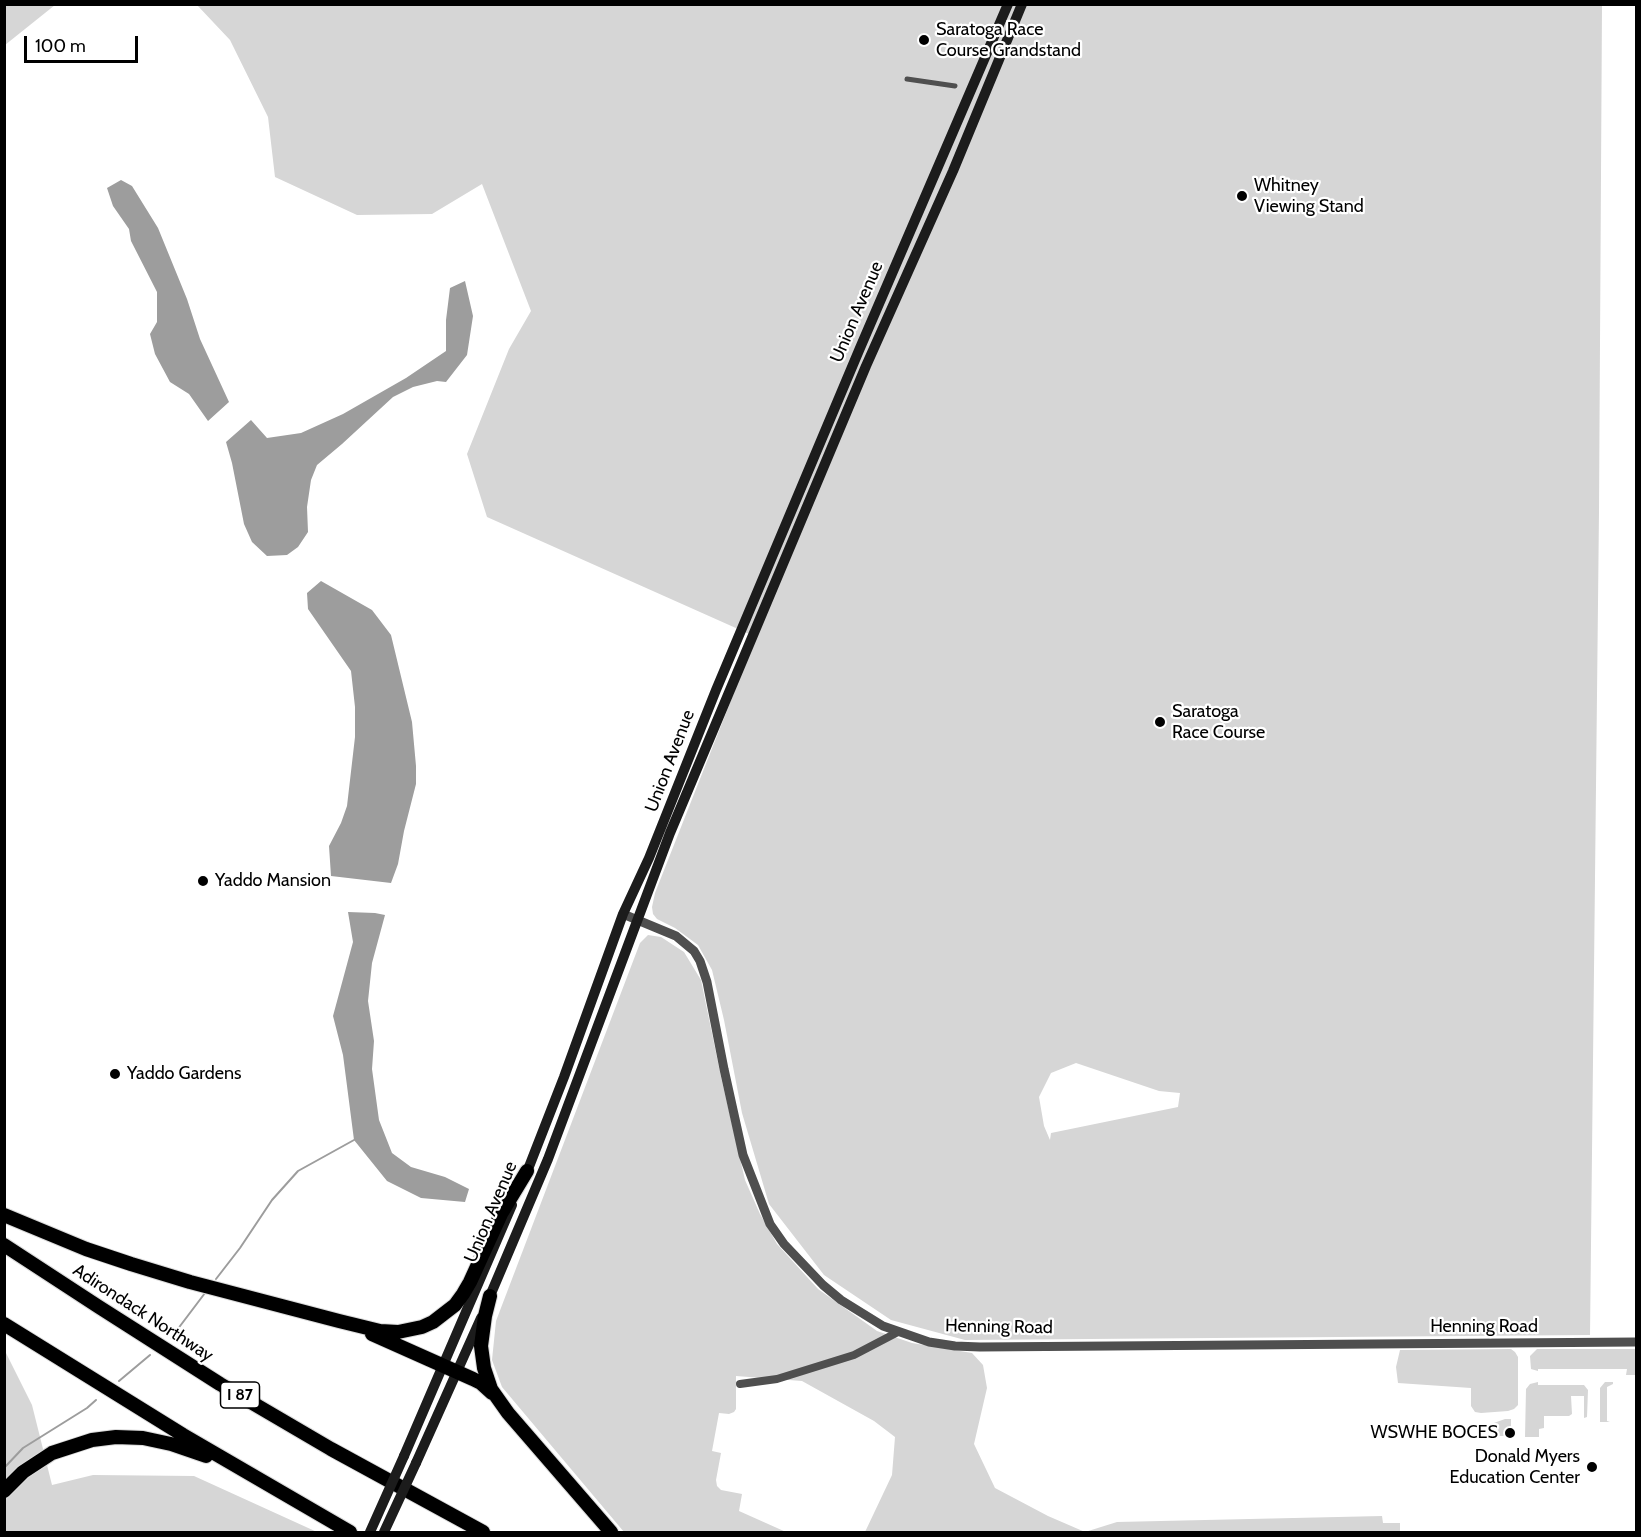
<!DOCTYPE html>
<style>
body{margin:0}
#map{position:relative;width:1641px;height:1537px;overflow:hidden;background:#fff;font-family:Cabin,sans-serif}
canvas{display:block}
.frame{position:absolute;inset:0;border:6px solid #000;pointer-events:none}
.scale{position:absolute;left:24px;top:36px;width:114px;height:27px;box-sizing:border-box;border:3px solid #000;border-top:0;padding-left:8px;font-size:18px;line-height:21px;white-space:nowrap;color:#000;-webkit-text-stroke:4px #fff;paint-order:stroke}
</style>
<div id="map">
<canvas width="1641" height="1537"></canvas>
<div class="frame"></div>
<div class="scale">100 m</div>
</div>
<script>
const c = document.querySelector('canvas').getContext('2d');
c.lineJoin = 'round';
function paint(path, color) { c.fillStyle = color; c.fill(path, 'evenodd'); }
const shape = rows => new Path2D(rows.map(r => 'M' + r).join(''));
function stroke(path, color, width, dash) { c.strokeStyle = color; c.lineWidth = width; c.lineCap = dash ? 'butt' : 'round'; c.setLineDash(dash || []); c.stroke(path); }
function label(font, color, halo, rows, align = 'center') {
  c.font = font + ' Cabin,sans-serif'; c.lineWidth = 4.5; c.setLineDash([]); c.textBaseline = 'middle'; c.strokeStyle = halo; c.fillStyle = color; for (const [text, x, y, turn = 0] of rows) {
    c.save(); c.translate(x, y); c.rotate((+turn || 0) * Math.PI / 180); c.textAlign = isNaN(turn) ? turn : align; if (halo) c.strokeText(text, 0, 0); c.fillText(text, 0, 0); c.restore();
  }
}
paint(shape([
 [5,4,55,4,55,5,5,45],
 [197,5,1602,5,1599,511,1590,1335,965,1340,891,1320,824,1275,769,1204,742,1113,724,1020,712,970,698,945,675,928,657,919,653,914,652,907,655,893,756,637,487,517,467,454,509,349,531,311,482,184,432,214,357,215,275,177,268,117,230,40],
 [1076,1063,1159,1091,1180,1093,1178,1107,1051,1133,1050,1140,1044,1126,1039,1097,1051,1073],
 [648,935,661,937,684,952,701,980,721,1077,745,1180,760,1214,777,1244,818,1289,877,1331,912,1343,972,1353,983,1365,987,1388,974,1444,995,1488,1048,1516,1085,1532,1117,1522,1382,1516,1383,1523,1400,1523,1400,1532,865,1532,892,1475,895,1437,874,1421,802,1381,736,1376,736,1409,734,1412,729,1414,719,1413,712,1451,721,1453,716,1480,717,1486,721,1490,742,1494,739,1511,786,1532,624,1532,502,1387,492,1360,496,1321,640,943],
 [4,1349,32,1405,52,1485,93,1475,194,1476,317,1532,5,1532],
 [1511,1349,1515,1352,1518,1357,1518,1405,1514,1409,1508,1411,1481,1413,1475,1412,1471,1406,1471,1388,1398,1383,1396,1367,1400,1350],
 [1537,1349,1636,1349,1636,1375,1626,1375,1627,1369,1538,1369,1538,1371,1531,1369,1530,1356],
 [1538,1382,1538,1385,1584,1385,1588,1390,1587,1417,1584,1418,1584,1396,1571,1396,1572,1414,1569,1416,1544,1416,1544,1428,1539,1429,1539,1437,1525,1437,1526,1389,1530,1384],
 [1605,1382,1613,1382,1613,1384,1607,1387,1607,1421,1610,1422,1600,1422,1600,1388],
 [1505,1419,1511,1419,1511,1436,1489,1436,1488,1429,1491,1424]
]), '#d6d6d6');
paint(shape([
 [121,180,132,186,158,228,187,299,200,339,229,402,208,421,189,394,170,382,155,354,150,334,157,322,157,292,131,241,129,229,113,206,107,188],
 [465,281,473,316,467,355,446,382,437,381,413,387,393,397,342,444,317,465,311,480,307,507,308,532,298,547,287,555,267,556,252,542,244,524,232,463,226,442,251,420,267,438,301,433,343,414,406,378,446,351,446,320,450,288],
 [321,581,372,610,391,635,412,722,416,766,416,784,404,831,398,864,391,883,331,876,329,846,341,823,347,806,355,737,355,707,351,671,308,609,307,593],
 [348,912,375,913,385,915,372,963,368,1001,374,1041,372,1069,379,1120,392,1153,411,1167,445,1177,469,1189,465,1202,421,1198,387,1181,354,1140,343,1055,333,1016,353,942]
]), '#9d9d9d');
stroke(shape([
 [216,1279,240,1248,272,1200,298,1171,354,1140],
 [171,1338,205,1293],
 [119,1381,150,1355],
 [4,1468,23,1448,87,1408,96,1400]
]), '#9d9d9d', 2);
const motorway = shape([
 [4,1215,86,1249,131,1264,190,1282,339,1321,380,1331,398,1332,422,1327,433,1322,455,1305,463,1294,470,1282,501,1214,527,1171],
 [4,1245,99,1307,220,1384,331,1449,483,1532],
 [490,1296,485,1316,481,1346,484,1368,491,1389,508,1413,611,1532],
 [4,1324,183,1435,350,1532],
 [372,1334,473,1379,481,1383,492,1393],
 [4,1491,23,1472,52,1453,92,1440,116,1437,143,1438,171,1444,206,1456]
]);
stroke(motorway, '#dbdbdb', 16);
stroke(shape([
 [907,79,955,86]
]), '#4f4f4f', 5);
stroke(shape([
 [740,1384,777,1379,854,1355,898,1332]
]), '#4f4f4f', 8);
stroke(shape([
 [623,914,676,936,694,951,700,961,707,982,724,1069,743,1155,770,1224,784,1244,823,1285,841,1300,883,1326,929,1342,955,1346,980,1347,1636,1342]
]), '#4f4f4f', 9);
stroke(shape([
 [525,1177,564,1077,623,914,649,858,716,690,860,348,1008,4],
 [487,1303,548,1159,670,833,866,366,953,171,1022,4],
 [404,1456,512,1205],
 [416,1463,481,1318]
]), '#1c1c1c', 10);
stroke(motorway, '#000', 14);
stroke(shape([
 [370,1532,404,1456],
 [384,1532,416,1463]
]), '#1c1c1c', 10);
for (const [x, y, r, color] of [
 [924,40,6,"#000"],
 [1242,196,6,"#000"],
 [1160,722,6,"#000"],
 [203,881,6,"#000"],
 [115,1074,6,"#000"],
 [1510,1433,6,"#000"],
 [1592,1467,6,"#000"]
]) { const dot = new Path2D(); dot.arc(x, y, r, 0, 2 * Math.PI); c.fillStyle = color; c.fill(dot); stroke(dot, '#fff', 2); }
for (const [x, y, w] of [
 [240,1395,39]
]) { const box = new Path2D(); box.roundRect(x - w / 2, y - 13, w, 26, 4.5); c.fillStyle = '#fff'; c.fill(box); stroke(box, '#000', 1.5); }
label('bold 16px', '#000', null, [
 ["I 87",240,1395]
]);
label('18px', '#000', '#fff', [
 ["Saratoga Race",936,30],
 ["Course Grandstand",936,51],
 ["Whitney",1254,186],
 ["Viewing Stand",1254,207],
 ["Saratoga",1172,712],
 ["Race Course",1172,733],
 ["Yaddo Mansion",215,881],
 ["Yaddo Gardens",127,1074],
 ["WSWHE BOCES",1498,1433,"right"],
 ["Donald Myers",1580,1457,"right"],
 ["Education Center",1580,1478,"right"]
], 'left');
label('18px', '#000', '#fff', [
 ["Union Avenue",857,312,-67],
 ["Union Avenue",670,761,-69],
 ["Union Avenue",491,1212,-67],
 ["Adirondack Northway",143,1313,33],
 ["Henning Road",999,1327,1],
 ["Henning Road",1484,1327]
]);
</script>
